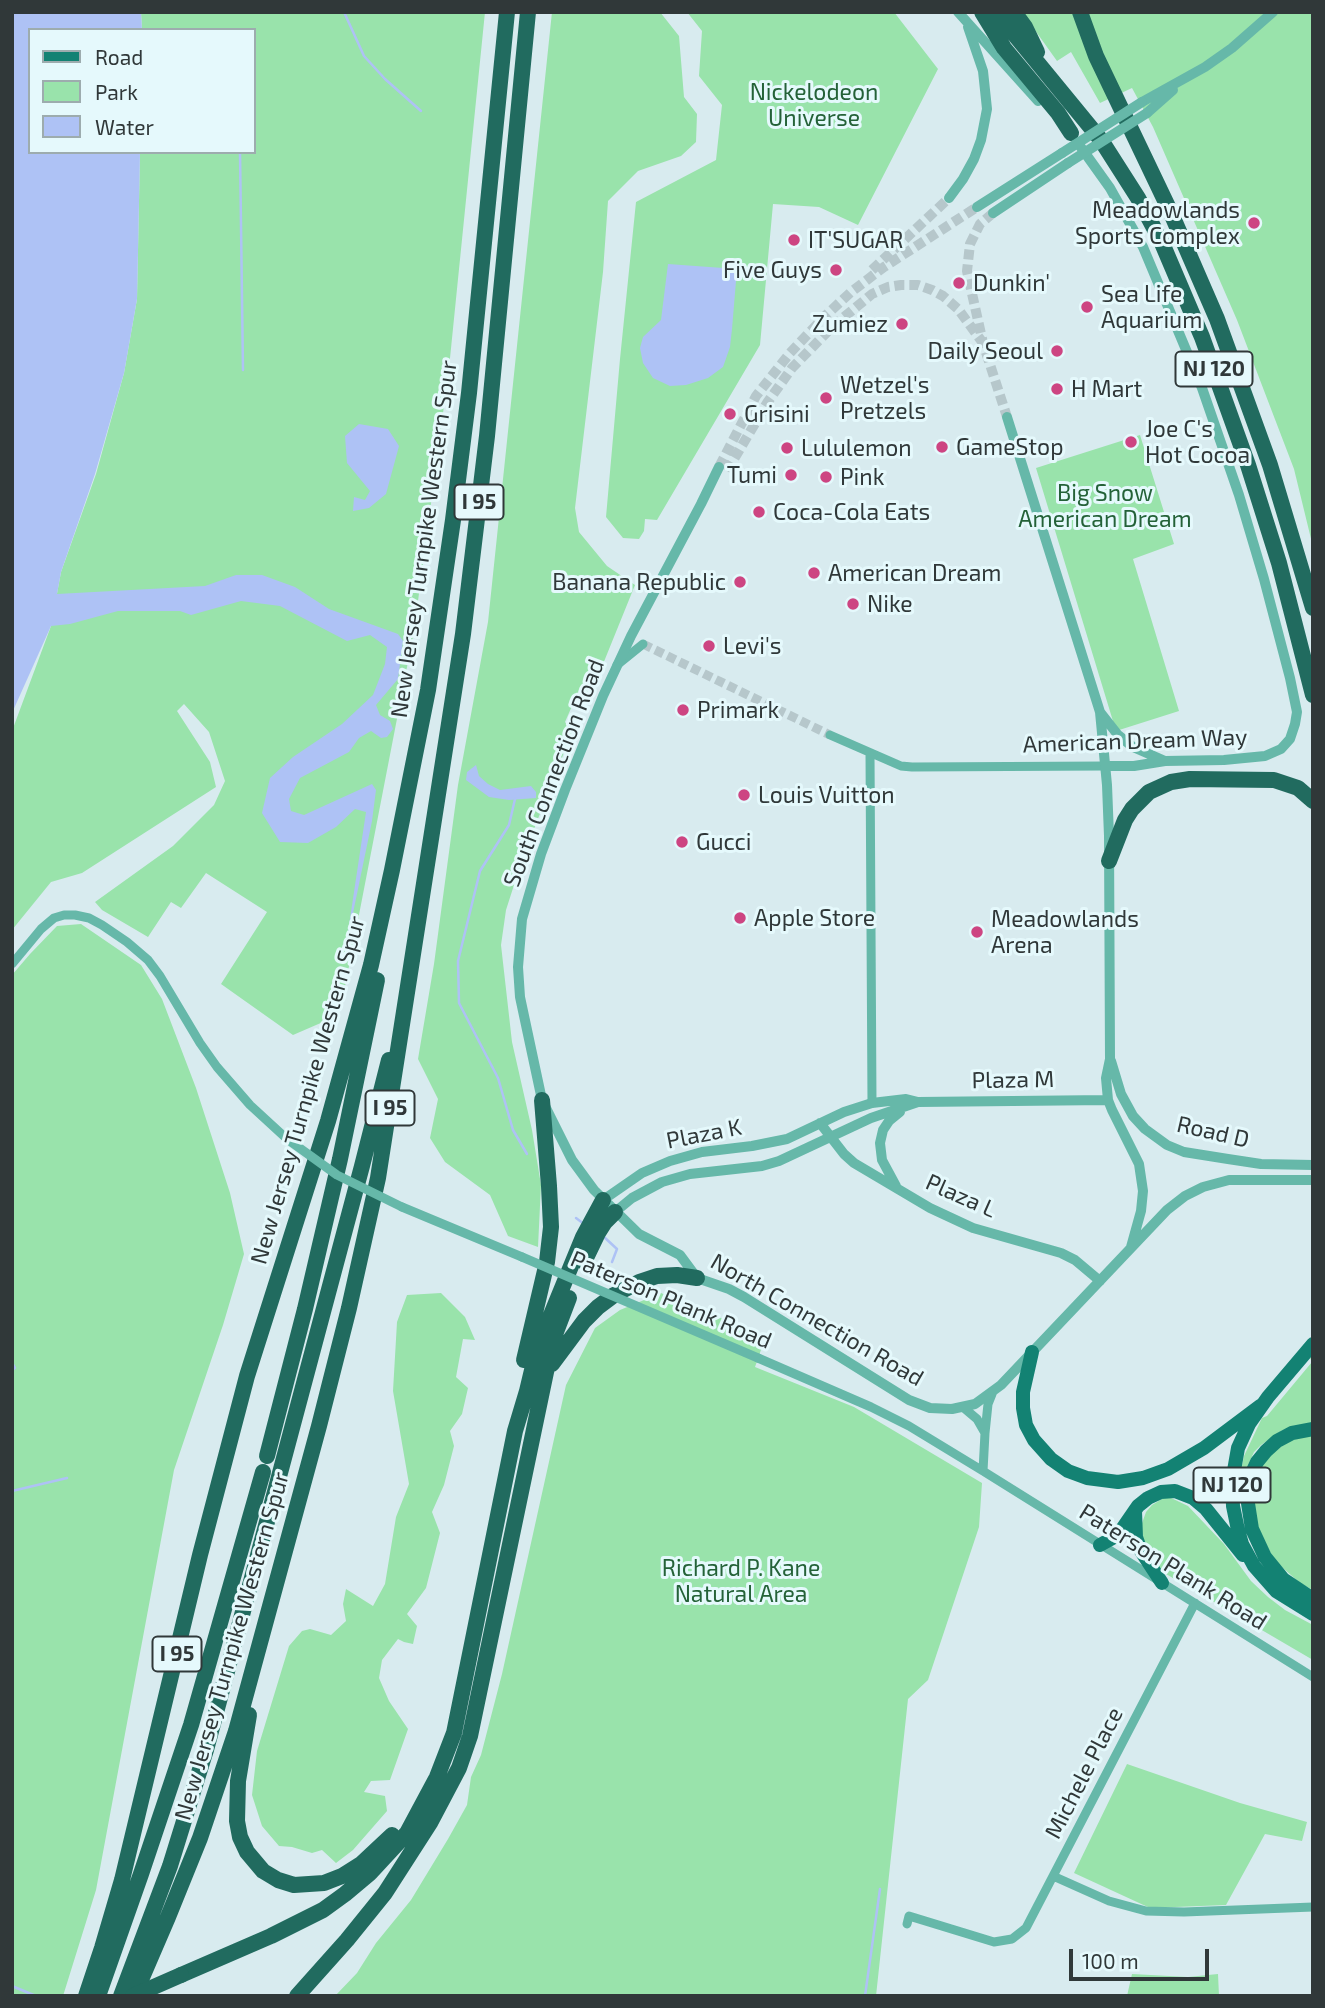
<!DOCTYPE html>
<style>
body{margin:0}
#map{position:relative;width:1325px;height:2008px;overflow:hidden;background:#d8ebef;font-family:"Exo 2",sans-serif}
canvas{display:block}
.frame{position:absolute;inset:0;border:14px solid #303839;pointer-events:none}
.legend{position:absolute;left:28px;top:28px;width:228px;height:126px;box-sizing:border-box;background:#e5f9fc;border:2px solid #9dacae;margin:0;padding:9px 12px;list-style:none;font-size:21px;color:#303839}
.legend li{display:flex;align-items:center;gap:14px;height:35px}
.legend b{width:35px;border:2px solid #9dacae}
.scale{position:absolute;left:1069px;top:1949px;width:140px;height:32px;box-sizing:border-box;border:4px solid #303839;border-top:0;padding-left:9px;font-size:21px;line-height:24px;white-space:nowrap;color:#303839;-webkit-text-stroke:5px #e5f9fc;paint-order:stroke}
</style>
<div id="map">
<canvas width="1325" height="2008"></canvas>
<div class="frame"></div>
<ul class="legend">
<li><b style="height:9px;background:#138273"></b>Road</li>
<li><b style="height:19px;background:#99e3ab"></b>Park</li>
<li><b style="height:19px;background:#aec2f5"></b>Water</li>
</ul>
<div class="scale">100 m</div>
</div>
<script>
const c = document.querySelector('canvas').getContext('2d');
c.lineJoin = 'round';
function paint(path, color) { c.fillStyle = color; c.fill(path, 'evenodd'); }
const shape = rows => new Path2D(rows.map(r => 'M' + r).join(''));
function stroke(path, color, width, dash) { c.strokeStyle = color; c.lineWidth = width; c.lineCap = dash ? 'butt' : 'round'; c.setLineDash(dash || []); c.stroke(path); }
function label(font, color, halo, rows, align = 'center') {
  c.font = font + ' "Exo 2",sans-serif'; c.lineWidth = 6; c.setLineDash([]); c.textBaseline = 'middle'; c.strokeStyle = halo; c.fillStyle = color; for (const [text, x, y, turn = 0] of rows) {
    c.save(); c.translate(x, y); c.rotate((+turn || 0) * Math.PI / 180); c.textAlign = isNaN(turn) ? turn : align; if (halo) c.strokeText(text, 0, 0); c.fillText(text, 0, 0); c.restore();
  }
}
paint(shape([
 [141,12,485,12,449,368,414,631,345,987,323,1022,293,1035,221,984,267,912,206,873,181,908,171,902,148,937,102,910,95,902,173,846,214,805,225,781,209,732,184,704,177,711,210,762,216,787,82,873,51,882,12,930,12,731,51,626,61,572,96,474,124,373,137,299,140,152,254,152,254,30,142,30],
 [552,12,660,12,679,36,684,97,697,114,696,142,681,156,638,171,608,201,603,272,575,508,579,532,607,566,635,585,601,669,588,692,579,690,565,722,572,732,523,857,506,910,501,945,512,1042,532,1130,541,1185,538,1247,508,1236,490,1195,445,1162,430,1138,438,1099,418,1059,434,964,458,785,488,622],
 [687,12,894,12,938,69,858,225,819,207,773,204,760,345,657,520,645,519,644,531,639,539,623,538,606,517,620,359,636,202,716,160,722,105,699,76,702,31],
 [1022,12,1313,12,1313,547,1294,469,1237,320,1153,127,1132,88,1100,103,1071,52,1057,61],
 [1140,435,1174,544,1133,559,1179,711,1116,731,1036,468],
 [81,924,141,965,162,999,196,1088,230,1193,244,1254,223,1325,174,1470,96,1890,63,1996,12,1996,12,975,30,954,57,926],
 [441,1293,465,1317,475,1340,463,1339,456,1377,468,1388,462,1414,450,1431,454,1446,444,1485,432,1512,440,1533,426,1588,407,1614,417,1626,413,1644,404,1642,398,1639,382,1660,379,1678,389,1701,408,1729,390,1780,371,1781,364,1792,385,1796,387,1811,353,1850,336,1863,322,1850,312,1853,292,1847,279,1846,262,1826,252,1795,257,1751,289,1646,302,1631,310,1629,331,1635,346,1621,343,1604,346,1589,373,1606,385,1584,396,1517,409,1484,393,1391,397,1322,407,1295],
 [661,1293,728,1321,763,1344,755,1367,854,1407,982,1483,979,1527,928,1680,908,1699,876,1996,335,1996,357,1973,376,1943,411,1900,448,1839,467,1805,471,1777,481,1755,502,1674,566,1385,595,1328,620,1310],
 [1313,1355,1313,1423,1293,1426,1281,1431,1261,1445,1254,1452,1241,1480,1239,1480,1244,1456,1262,1418,1267,1416,1312,1362,1310,1358],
 [1313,1434,1313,1590,1300,1583,1275,1561,1257,1528,1253,1502,1256,1479,1264,1463,1275,1450,1297,1437],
 [1167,1496,1188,1506,1224,1544,1251,1581,1268,1597,1285,1610,1313,1625,1313,1660,1166,1574,1146,1554,1141,1526,1146,1512,1152,1505],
 [1127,1764,1240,1803,1307,1822,1302,1841,1265,1834,1226,1905,1150,1908,1074,1873],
 [1132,1974,1188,1977,1218,1974,1219,1996,1127,1996]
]), '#99e3ab');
paint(shape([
 [12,12,141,12,142,30,30,30,30,152,140,152,137,299,124,373,95,474,61,572,57,594,205,586,236,575,262,575,295,587,329,609,398,634,403,641,398,679,376,705,380,715,390,721,393,729,387,737,381,738,371,731,359,738,349,752,300,778,289,799,291,811,304,815,372,784,376,790,372,821,345,952,366,812,355,809,336,827,308,843,280,842,262,813,270,778,293,757,342,724,373,695,385,664,387,647,370,635,347,641,280,606,241,601,191,615,180,611,118,611,70,624,51,626,12,713],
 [668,264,737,269,732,329,730,347,723,367,708,378,686,385,670,386,653,378,643,363,640,348,643,337,661,320],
 [359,424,388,429,399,446,386,494,369,508,353,511,354,497,365,500,370,491,347,463,345,436],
 [476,765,479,776,488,784,500,790,531,786,536,792,536,798,509,800,489,797,466,780,467,772]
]), '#aec2f5');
stroke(shape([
 [344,12,364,56,385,79,421,111],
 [240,152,243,370],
 [515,799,509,825,480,871,458,961,459,1003,498,1078,513,1130,527,1154],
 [576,1218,584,1224],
 [604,1237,617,1249,612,1262],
 [12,1363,15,1368,12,1370],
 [12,1491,67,1478],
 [12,1986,36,1996],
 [865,1996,880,1889]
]), '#aec2f5', 2.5);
stroke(shape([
 [643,644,830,735]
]), '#b6c7cb', 9, [9, 4.5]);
stroke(shape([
 [993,213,980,224,970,244,967,271,983,343,1007,417],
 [872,270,949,198],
 [719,467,756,396,790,353,823,318,851,292,884,267,977,207],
 [727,471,767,403,792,368,832,327,872,294,888,287,901,285,918,285,932,290,943,296,958,309,983,343]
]), '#b6c7cb', 10, [10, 5]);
stroke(shape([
 [617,665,643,644],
 [830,735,901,766,912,767,1105,766],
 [870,753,872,1103],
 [12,964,41,929,54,918,64,915,75,915,89,918,102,925,127,942,148,960,160,976,200,1043,217,1067,250,1105,287,1139],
 [402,1207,522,1257],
 [758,1358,871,1407,909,1426,983,1471,1313,1677],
 [964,1408,977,1419,985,1433],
 [983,1471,985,1433,988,1404,992,1394],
 [1053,1876,1109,1901,1146,1911,1184,1912,1313,1907],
 [907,1924,909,1916,994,1942,1012,1939,1026,1928,1195,1603]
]), '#66b8a9', 9);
stroke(shape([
 [958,12,1038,101],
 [1142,102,1205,67,1232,48,1273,12],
 [1147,113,1173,90],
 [1080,146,1110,188,1143,247,1202,388,1239,495,1264,579,1290,678,1297,712,1295,724,1290,739,1281,749,1265,756,1224,760,1165,761,1134,766,1105,766],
 [949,198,963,179,974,159,981,140,987,109,983,71,968,27],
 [977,207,1062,153],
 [993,213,1068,163],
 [1007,417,1100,712,1107,785,1109,836,1110,1059,1106,1078,1108,1100,1112,1110,1139,1164,1143,1191,1141,1211,1131,1247],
 [719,467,701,504,631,636,603,696,565,790,541,854,522,919,518,967,520,997,542,1100,572,1160,594,1190,639,1234,680,1255,697,1278,729,1289,744,1297,909,1400,930,1408,952,1409,975,1404,1001,1385,1167,1210,1185,1196,1203,1187,1229,1180,1313,1180],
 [1100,712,1118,735,1133,747,1165,761],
 [1111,1061,1121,1094,1133,1116,1145,1129,1167,1145,1184,1152,1228,1159,1261,1164,1313,1165],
 [820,1123,844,1154,854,1163,930,1208,973,1228,1061,1253,1075,1260,1100,1281],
 [896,1186,882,1160,880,1143,883,1130,889,1121,900,1112],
 [603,1200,642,1173,670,1161,702,1152,752,1146,787,1139,844,1112,872,1103,906,1099,918,1102,1108,1100],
 [615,1212,632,1198,662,1182,690,1174,762,1166,779,1161,871,1118,918,1102]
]), '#66b8a9', 10);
stroke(shape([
 [1313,1344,1268,1397,1249,1424,1238,1448,1232,1482,1233,1506,1238,1530,1242,1544,1254,1566,1276,1591,1313,1614],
 [1032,1352,1023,1392,1023,1408,1026,1425,1034,1440,1051,1459,1068,1471,1087,1478,1118,1482,1143,1478,1168,1469,1204,1448,1260,1406],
 [1313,1429,1292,1433,1277,1441,1266,1451,1257,1462,1251,1475,1247,1497,1252,1529,1265,1557,1283,1579,1313,1599],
 [1135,1511,1136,1537,1141,1551,1162,1583],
 [1100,1545,1118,1535,1138,1506,1148,1498,1161,1492,1175,1491,1193,1498,1206,1509,1243,1555]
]), '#138273', 14);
stroke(shape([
 [982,12,1004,48,1058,113,1071,133],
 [996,12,1101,140,1138,198,1162,243,1202,337,1248,465,1279,563,1313,695],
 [1014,12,1025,27,1037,52],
 [1080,12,1096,56,1171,213,1217,319,1270,465,1313,608],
 [1109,861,1125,820,1132,809,1149,792,1171,782,1190,779,1274,780,1298,788,1313,801],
 [584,1262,598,1233,605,1222,615,1212],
 [524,1360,547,1262,551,1227,549,1186,542,1100],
 [552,1364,584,1321,598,1307,614,1295,639,1282,657,1276,677,1275,697,1278],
 [267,1456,305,1309,340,1159,377,980],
 [249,1715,238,1781,237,1821,240,1837,247,1852,263,1871,278,1880,294,1885,324,1883,342,1876,361,1864,392,1835],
 [181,1975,271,1936,323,1910,345,1894,370,1873,407,1833,437,1777,454,1733,515,1431,527,1391,537,1349,583,1237,603,1200],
 [86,1996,102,1948,122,1880,200,1555,247,1376,328,1121,371,965,392,870,428,690,453,520,469,393,507,12],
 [98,1996,141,1874,191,1725,263,1472],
 [121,1996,170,1866,206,1750,362,1166,389,1060],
 [134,1996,168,1917,200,1838,236,1731,319,1426,349,1308,378,1178,463,634,487,436,528,12],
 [297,1996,347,1940,385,1893,430,1823,459,1768,470,1736,546,1372,556,1332,569,1298]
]), '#216b5f', 16);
stroke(shape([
 [287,1139,337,1175,402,1207],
 [522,1257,758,1358]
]), '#66b8a9', 9);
stroke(shape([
 [1062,153,1142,102],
 [1068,163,1147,113]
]), '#66b8a9', 10);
stroke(shape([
 [133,1996,181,1975]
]), '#216b5f', 16);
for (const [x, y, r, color] of [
 [1254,223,7,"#cd4582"],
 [794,240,7,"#cd4582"],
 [836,270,7,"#cd4582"],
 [959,283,7,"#cd4582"],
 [1087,307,7,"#cd4582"],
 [902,324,7,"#cd4582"],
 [1057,351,7,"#cd4582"],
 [1057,389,7,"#cd4582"],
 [826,398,7,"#cd4582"],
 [730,414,7,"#cd4582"],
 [1131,442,7,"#cd4582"],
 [942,447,7,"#cd4582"],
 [787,448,7,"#cd4582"],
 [791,475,7,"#cd4582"],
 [826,477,7,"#cd4582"],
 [759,512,7,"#cd4582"],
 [814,573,7,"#cd4582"],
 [740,582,7,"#cd4582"],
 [853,604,7,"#cd4582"],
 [709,646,7,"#cd4582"],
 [683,710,7,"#cd4582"],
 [744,795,7,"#cd4582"],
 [682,842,7,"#cd4582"],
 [740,918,7,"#cd4582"],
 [977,932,7,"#cd4582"]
]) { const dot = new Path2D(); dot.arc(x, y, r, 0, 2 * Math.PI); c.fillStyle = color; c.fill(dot); stroke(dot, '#e5f9fc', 2.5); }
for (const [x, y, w] of [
 [1214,369,77],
 [479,502,49],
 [390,1108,49],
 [1232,1485,77],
 [177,1654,49]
]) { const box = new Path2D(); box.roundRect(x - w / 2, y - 17.5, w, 35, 5); c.fillStyle = '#e5f9fc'; c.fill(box); stroke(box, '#303839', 2); }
label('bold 21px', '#303839', null, [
 ["NJ 120",1214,369],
 ["I 95",479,502],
 ["I 95",390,1108],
 ["NJ 120",1232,1485],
 ["I 95",177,1654]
]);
label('23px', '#246238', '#e5f9fc', [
 ["Nickelodeon",814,92],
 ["Universe",814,118],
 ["Big Snow",1105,493],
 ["American Dream",1105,519],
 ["Richard P. Kane",741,1568],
 ["Natural Area",741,1594]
]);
label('23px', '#303839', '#e5f9fc', [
 ["Meadowlands",1240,210,"right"],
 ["Sports Complex",1240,236,"right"],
 ["IT'SUGAR",808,240],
 ["Five Guys",822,270,"right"],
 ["Dunkin'",973,283],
 ["Sea Life",1101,294],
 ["Aquarium",1101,320],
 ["Zumiez",888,324,"right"],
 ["Daily Seoul",1043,351,"right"],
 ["Wetzel's",840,385],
 ["Pretzels",840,411],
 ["H Mart",1071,389],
 ["Grisini",744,414],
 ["Joe C's",1145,429],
 ["Hot Cocoa",1145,455],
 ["GameStop",956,447],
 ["Lululemon",801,448],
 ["Tumi",777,475,"right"],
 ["Pink",840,477],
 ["Coca-Cola Eats",773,512],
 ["American Dream",828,573],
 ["Banana Republic",726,582,"right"],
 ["Nike",867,604],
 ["Levi's",723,646],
 ["Primark",697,710],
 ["Louis Vuitton",758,795],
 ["Gucci",696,842],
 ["Apple Store",754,918],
 ["Meadowlands",991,919],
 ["Arena",991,945]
], 'left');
label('23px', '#303839', '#e5f9fc', [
 ["New Jersey Turnpike Western Spur",424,539,-82],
 ["American Dream Way",1135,741,-2],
 ["South Connection Road",554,773,-69],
 ["Plaza M",1013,1080,-1],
 ["New Jersey Turnpike Western Spur",308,1090,-74],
 ["Road D",1213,1132,13],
 ["Plaza K",704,1134,-11],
 ["Plaza L",961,1196,24],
 ["Paterson Plank Road",671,1300,23],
 ["North Connection Road",817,1320,30],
 ["Paterson Plank Road",1173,1567,32],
 ["New Jersey Turnpike Western Spur",232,1646,-74],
 ["Michele Place",1084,1773,-63]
]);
</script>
